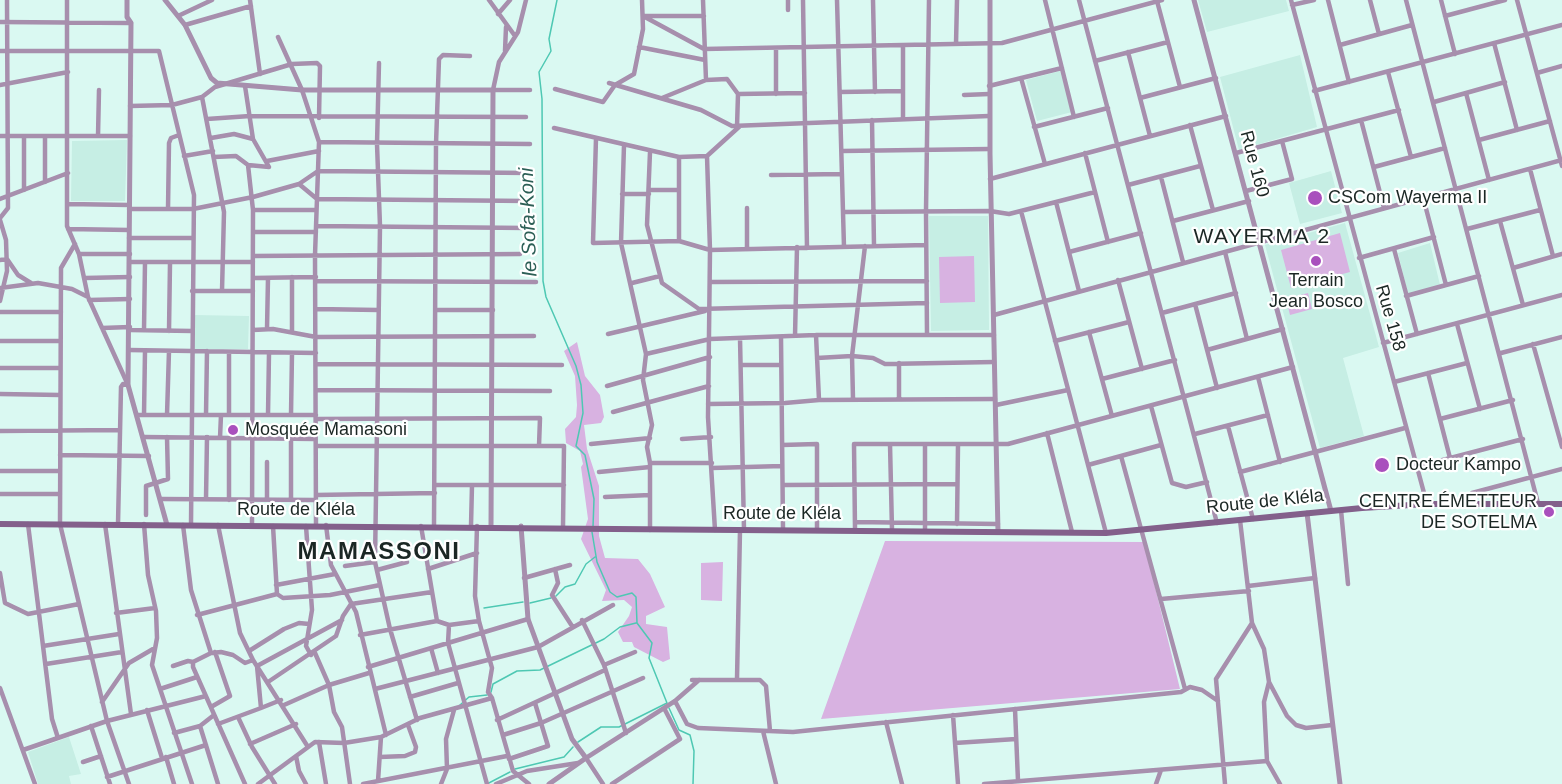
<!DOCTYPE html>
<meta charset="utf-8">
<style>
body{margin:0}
canvas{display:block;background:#daf9f2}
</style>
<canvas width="1562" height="784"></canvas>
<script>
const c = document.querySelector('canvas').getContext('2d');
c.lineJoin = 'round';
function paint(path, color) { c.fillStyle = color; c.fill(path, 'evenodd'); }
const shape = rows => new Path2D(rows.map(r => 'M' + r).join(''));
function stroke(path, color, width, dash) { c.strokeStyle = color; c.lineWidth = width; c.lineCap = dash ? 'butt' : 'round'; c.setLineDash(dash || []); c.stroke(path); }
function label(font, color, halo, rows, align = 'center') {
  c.font = font + ' Arial,sans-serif'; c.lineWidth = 4.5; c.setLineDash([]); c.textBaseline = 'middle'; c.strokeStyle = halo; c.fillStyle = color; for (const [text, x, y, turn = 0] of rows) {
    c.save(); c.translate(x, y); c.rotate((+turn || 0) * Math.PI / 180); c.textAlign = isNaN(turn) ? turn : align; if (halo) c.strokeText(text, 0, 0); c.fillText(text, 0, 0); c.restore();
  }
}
paint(shape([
 [1198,0,1286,0,1289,11,1207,32],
 [1300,55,1317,127,1239,150,1220,77],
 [1060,71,1072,112,1037,121,1026,80],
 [127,140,125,201,71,201,72,141],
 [1331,171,1342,213,1300,224,1289,183],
 [929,216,988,216,989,330,931,331],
 [1345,223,1379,347,1343,358,1364,436,1320,448,1265,245],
 [1430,243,1440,285,1408,294,1398,253],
 [194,315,249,316,248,349,194,349],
 [69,737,81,774,69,776,71,784,38,784,28,752]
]), '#c6eee4');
paint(shape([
 [1340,233,1350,272,1291,288,1281,250],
 [974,256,975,302,940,303,939,257],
 [1308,293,1312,309,1290,315,1286,299],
 [577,342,585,376,600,395,604,417,601,423,584,425,587,449,599,486,599,536,605,558,638,559,650,574,665,607,646,616,646,624,667,627,670,659,663,662,634,647,632,642,623,642,618,632,629,616,632,607,624,600,602,601,606,590,581,539,588,519,581,467,583,464,580,451,566,443,565,429,576,417,577,405,575,376,564,351],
 [885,541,1144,542,1180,689,821,719],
 [723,562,722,601,701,600,701,563]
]), '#d8b2e1');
stroke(shape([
 [557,0,549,39,551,51,539,72,542,99,543,281,546,297,576,366,581,385,583,413,576,446,585,455,594,499,593,527],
 [592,532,597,562,610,592,617,597,632,593,636,597,637,623,652,643,649,658,667,703],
 [556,596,565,587,575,584,586,564,595,557],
 [530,603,551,598],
 [484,608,523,602],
 [491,692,493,684,517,671,540,670,604,639,620,627,636,623],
 [460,705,469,697,487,695],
 [669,708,679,730,690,735,694,751,693,784],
 [578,742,601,727,619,727,667,703],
 [515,769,564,757,573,747],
 [487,784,510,772]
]), '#4ec8b3', 1.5);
stroke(shape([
 [67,0,67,226,79,254,88,297,128,385,123,384,121,387,118,524],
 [250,0,260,74],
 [489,0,515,36],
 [526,0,518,32,499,62,493,90,530,90],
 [703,0,706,80],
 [788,0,788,10],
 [803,0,807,248],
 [837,0,844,247],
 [873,0,875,92],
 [1045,0,1074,117],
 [1079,0,1217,523],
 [1291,0,1427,504],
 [1328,0,1349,82],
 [1370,0,1379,34],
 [1406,0,1538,503],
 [1441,0,1455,54],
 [1517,0,1562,166],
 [1157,1,1180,87],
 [1292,5,1314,0],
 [498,14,510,0],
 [178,16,212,0],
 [643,16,704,49,1002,43,1162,0],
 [645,16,704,16],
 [1445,16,1505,0],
 [0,22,131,23],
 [185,25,251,6],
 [278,37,302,90,319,142,315,255,316,525],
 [1494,43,1517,130],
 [956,44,957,0],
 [1340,45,1412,25],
 [639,47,705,60],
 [0,51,159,51,194,195,191,525],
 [505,51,506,27],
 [1128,52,1150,136],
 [1095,61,1168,42],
 [379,63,377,144,380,226,375,562,390,629,417,720],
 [1388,72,1411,157],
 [1537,73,1562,66],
 [1021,78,1045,164],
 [609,83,701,110,732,126,989,116],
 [0,85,68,72],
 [989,86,1062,68],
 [555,89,603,102,615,85,634,74,643,29,642,0],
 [1314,91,1562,25],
 [840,92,903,91],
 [1466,93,1489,180],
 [738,94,805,93],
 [776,94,776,48],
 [964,95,989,94],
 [202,97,224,212,222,291],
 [662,98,706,80,727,79,738,94,737,127],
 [1140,98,1216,78],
 [1434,102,1505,82],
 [130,106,172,105,202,97,215,87,292,64,317,63,320,66,319,118],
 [207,119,250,116,526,117],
 [903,119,903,45],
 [872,120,874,246],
 [1361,120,1384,208],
 [1190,125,1213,210],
 [1034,127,1108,108],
 [554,128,679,157,707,156,740,126],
 [0,136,130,136],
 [24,136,24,190],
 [45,136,45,182],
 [98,136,99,90],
 [211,138,234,134,253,139],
 [596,138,593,243,679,241,679,157],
 [1479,140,1550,121],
 [319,142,530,144],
 [624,145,621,243,646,354,643,380,652,425,647,447,650,463,650,530],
 [842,151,989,149],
 [650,152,647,225,662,283,699,309,927,303],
 [1085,153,1108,242],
 [1236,153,1399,110],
 [184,156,213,151],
 [707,156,710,250,708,417,715,530],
 [214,157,236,156,248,165,269,167,253,139,245,86],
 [267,161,319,151],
 [248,165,253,210,252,525],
 [1374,167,1445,148],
 [1530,169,1553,256],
 [771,175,842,174],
 [1161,177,1183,262],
 [990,179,1226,116],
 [299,184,317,199,528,201],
 [1128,185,1200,166],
 [649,190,679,190],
 [1246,191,1292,179,1282,141],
 [622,194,649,194],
 [1423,197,1446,285],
 [0,199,68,173],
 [1056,202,1079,291],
 [68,204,129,205],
 [747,208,747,249],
 [129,209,193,209,253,197,299,184,318,171,530,173],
 [168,209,169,143,171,138,179,135],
 [253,210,316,210],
 [1021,211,1106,533],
 [843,212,990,211,1009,214,1095,192],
 [0,218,8,208,7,0],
 [0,220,6,240,7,271,0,301],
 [1173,221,1249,201],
 [1500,221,1523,305],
 [316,226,527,228],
 [68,229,129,230],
 [1467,229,1540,210],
 [253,232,316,232],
 [129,238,193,238],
 [679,241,710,250,926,245],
 [75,244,61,268,60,524,107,721,129,784],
 [1394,249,1417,334],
 [1069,252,1141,233],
 [1225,252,1247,339],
 [79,254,130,254],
 [253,256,520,254],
 [1359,258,1434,237],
 [0,260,7,259,18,275,31,283],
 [130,262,253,262],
 [1513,268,1562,254],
 [85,278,130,277],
 [253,278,316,277],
 [1118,280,1142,369],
 [316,281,536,282],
 [710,282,927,281],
 [632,283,660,276],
 [0,288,38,283,72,289,88,297],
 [192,291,253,291],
 [1406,296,1479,276],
 [89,300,130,299],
 [1195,304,1217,388],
 [316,309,378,310],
 [437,310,493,310],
 [0,312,61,312],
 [1162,313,1236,293],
 [994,315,1562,160],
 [1457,324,1480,409],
 [102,328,130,327],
 [267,329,268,278],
 [130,330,192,331],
 [144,330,145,262],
 [253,330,273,329,316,337,534,336],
 [169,331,170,263],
 [292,331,292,277],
 [1089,332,1112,416],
 [608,334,705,311],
 [816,335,819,400],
 [927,335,926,211,929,0],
 [795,336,797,247],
 [781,337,783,529],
 [740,338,744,530],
 [0,341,60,341],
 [1055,341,1129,322],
 [1383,343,1562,295],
 [1533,344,1562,447],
 [129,350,316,353],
 [1207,350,1283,329],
 [1501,353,1562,337],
 [646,354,710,339,816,335,994,335],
 [817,358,852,356,873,358,885,364,994,362],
 [899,363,899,399],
 [316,364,562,365],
 [741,365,781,365],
 [0,368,60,368],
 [1428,373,1450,458],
 [1258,377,1280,462],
 [1102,379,1175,360],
 [1394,382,1467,363],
 [607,386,710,357],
 [316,390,550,391],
 [0,394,60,395],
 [853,399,852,356,865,246],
 [708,404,785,403,819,400,995,399],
 [996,405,1068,390],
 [1151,406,1172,483,1186,487,1207,482],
 [613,412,709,386],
 [137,415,316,415],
 [144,415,145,351],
 [167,415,169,351],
 [206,415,207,351],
 [229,415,229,352],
 [268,415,269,353],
 [291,415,292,353],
 [316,419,540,418,539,446],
 [1440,419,1513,400],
 [1228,426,1253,519],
 [0,431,120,430],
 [1047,433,1072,532],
 [1195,434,1268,415],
 [144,437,315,439],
 [220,438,221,415],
 [229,438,229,500],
 [291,439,291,499],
 [682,439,711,437],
 [591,444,650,438],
 [890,444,892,530],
 [925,444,925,531],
 [782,445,817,444,817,530],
 [316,446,564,446,563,527],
 [60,455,149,456],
 [1121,456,1185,689],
 [650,463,712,463],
 [1088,465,1161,445],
 [1416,467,1523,439],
 [712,468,782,466],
 [0,471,60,471],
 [599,472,650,467],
 [1240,472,1405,428],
 [435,485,564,485],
 [783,485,957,484],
 [0,494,60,494],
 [316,495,435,493],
 [605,497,650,495],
 [161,499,316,500],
 [206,499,207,437],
 [267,499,267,462],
 [1464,504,1472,493,1562,469],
 [1341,510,1348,584],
 [146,515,146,486,168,479,167,437],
 [1240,520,1252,623,1264,649,1269,682,1287,716,1296,725,1306,728,1332,725],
 [855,522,998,524],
 [28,524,52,719,58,738],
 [105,524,131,714],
 [144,524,148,575,156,611,157,638,152,665,192,784],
 [957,524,958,445],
 [183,525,191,590,211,653,221,652,233,655,245,663,253,660],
 [218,525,240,633,253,660,308,747],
 [326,525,331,565,356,612,386,735],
 [273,526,277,594],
 [306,526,312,610,306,646,311,655],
 [421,526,437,621],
 [434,526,436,144,439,59,443,55,470,56],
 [471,526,472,485],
 [477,526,475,596,479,621,492,668,488,692,492,698],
 [855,529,854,444,1008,444,1293,367],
 [345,566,375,562],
 [428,569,477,553],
 [555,569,558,583,552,595,572,626],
 [377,570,407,562],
 [0,573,5,603,28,614,79,604],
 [524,578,570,565],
 [276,585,335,574],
 [1248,586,1315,578],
 [1161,599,1249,591],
 [116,613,155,608],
 [197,615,277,594,283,598,330,595,380,585],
 [582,620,604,665,626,733],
 [449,625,448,643,487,784],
 [360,635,437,621,449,625,479,621],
 [43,646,119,634],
 [431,648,438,673],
 [249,651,284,629,299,623,309,624],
 [315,653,329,685,334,712,342,727,350,784],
 [193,662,193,667,245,784],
 [46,664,122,652],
 [604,665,635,652],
 [173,666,188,661,193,662,211,653],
 [368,667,528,619],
 [737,679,740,530],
 [692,680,760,680,766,686,770,731],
 [268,682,336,636,343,616,351,604,432,592],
 [1269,682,1264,702,1267,761,1280,784],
 [0,688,35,784],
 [160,689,197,677],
 [375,689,538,647,613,605],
 [410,697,458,683],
 [675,701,687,724,698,728,793,732,1181,692,1190,687,1202,690,1218,701],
 [102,702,129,663,153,649],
 [284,705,329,685,369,673],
 [211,707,230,696,215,652],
 [261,708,281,700],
 [1015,709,1018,781],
 [147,710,162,758],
 [953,715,958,784],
 [238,717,252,747,275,784],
 [497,720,605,670],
 [886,722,902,784],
 [218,724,261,708,257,666,342,620],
 [91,726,110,784],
 [200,726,218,784],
 [763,731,776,784],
 [174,733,200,726,214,715],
 [503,735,541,723,643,678],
 [319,742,326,784],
 [955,743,1016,739],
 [250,744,296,724],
 [23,750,107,721,206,696],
 [296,756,299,771,306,784],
 [166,757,174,784],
 [380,757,405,756,415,752,416,747,408,725],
 [509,759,548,746,535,703],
 [83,762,101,756],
 [107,777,206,745],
 [378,781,381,737],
 [258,784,315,742,344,743,381,737,420,718,492,698,513,771,529,784],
 [363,784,507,756],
 [441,784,447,769,446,739,454,710],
 [496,784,527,771,578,763],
 [603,784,586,758,675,701,699,680],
 [612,784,680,739,664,708],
 [984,784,1267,761],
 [1156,784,1161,770],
 [1225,784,1216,679,1252,623]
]), '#a78fad', 4.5);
stroke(shape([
 [127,0,127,17,131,23,128,385,167,525],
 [165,0,185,25,211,78,217,83,302,90,493,90,491,526],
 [990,0,990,154,998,532],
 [1194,0,1331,511],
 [1307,513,1340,784],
 [521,526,528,619,572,739,586,758,549,784]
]), '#a78fad', 5);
stroke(shape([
 [0,524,1106,533,1362,508,1427,504,1562,504]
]), '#83608b', 6);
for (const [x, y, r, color] of [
 [1315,198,8,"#a950bd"],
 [1316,261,6,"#a950bd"],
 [233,430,6,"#a950bd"],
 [1382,465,8,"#a950bd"],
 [1549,512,6,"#a950bd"]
]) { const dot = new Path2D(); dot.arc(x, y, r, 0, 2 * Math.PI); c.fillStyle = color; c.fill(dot); stroke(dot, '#fff', 2); }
label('18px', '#1b2724', '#fff', [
 ["Rue 160",1254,164,75],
 ["Rue 158",1390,318,74],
 ["Route de Kléla",1265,502,-6],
 ["Route de Kléla",296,510],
 ["Route de Kléla",782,514]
]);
label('18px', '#1b2724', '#fff', [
 ["CSCom Wayerma II",1328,198],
 ["Terrain",1316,281,"center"],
 ["Jean Bosco",1316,302,"center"],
 ["Mosquée Mamasoni",245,430],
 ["Docteur Kampo",1396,465],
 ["CENTRE ÉMETTEUR",1537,502,"right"],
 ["DE SOTELMA",1537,523,"right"]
], 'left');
label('italic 20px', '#2c5f56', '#fff', [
 ["le Sofa-Koni",529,222,-92]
]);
c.letterSpacing = '1.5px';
label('21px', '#1b2724', '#fff', [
 ["WAYERMA 2",1262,237]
]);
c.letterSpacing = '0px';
c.letterSpacing = '1.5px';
label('bold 24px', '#1b2724', '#fff', [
 ["MAMASSONI",379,552]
]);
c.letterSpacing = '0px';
</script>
